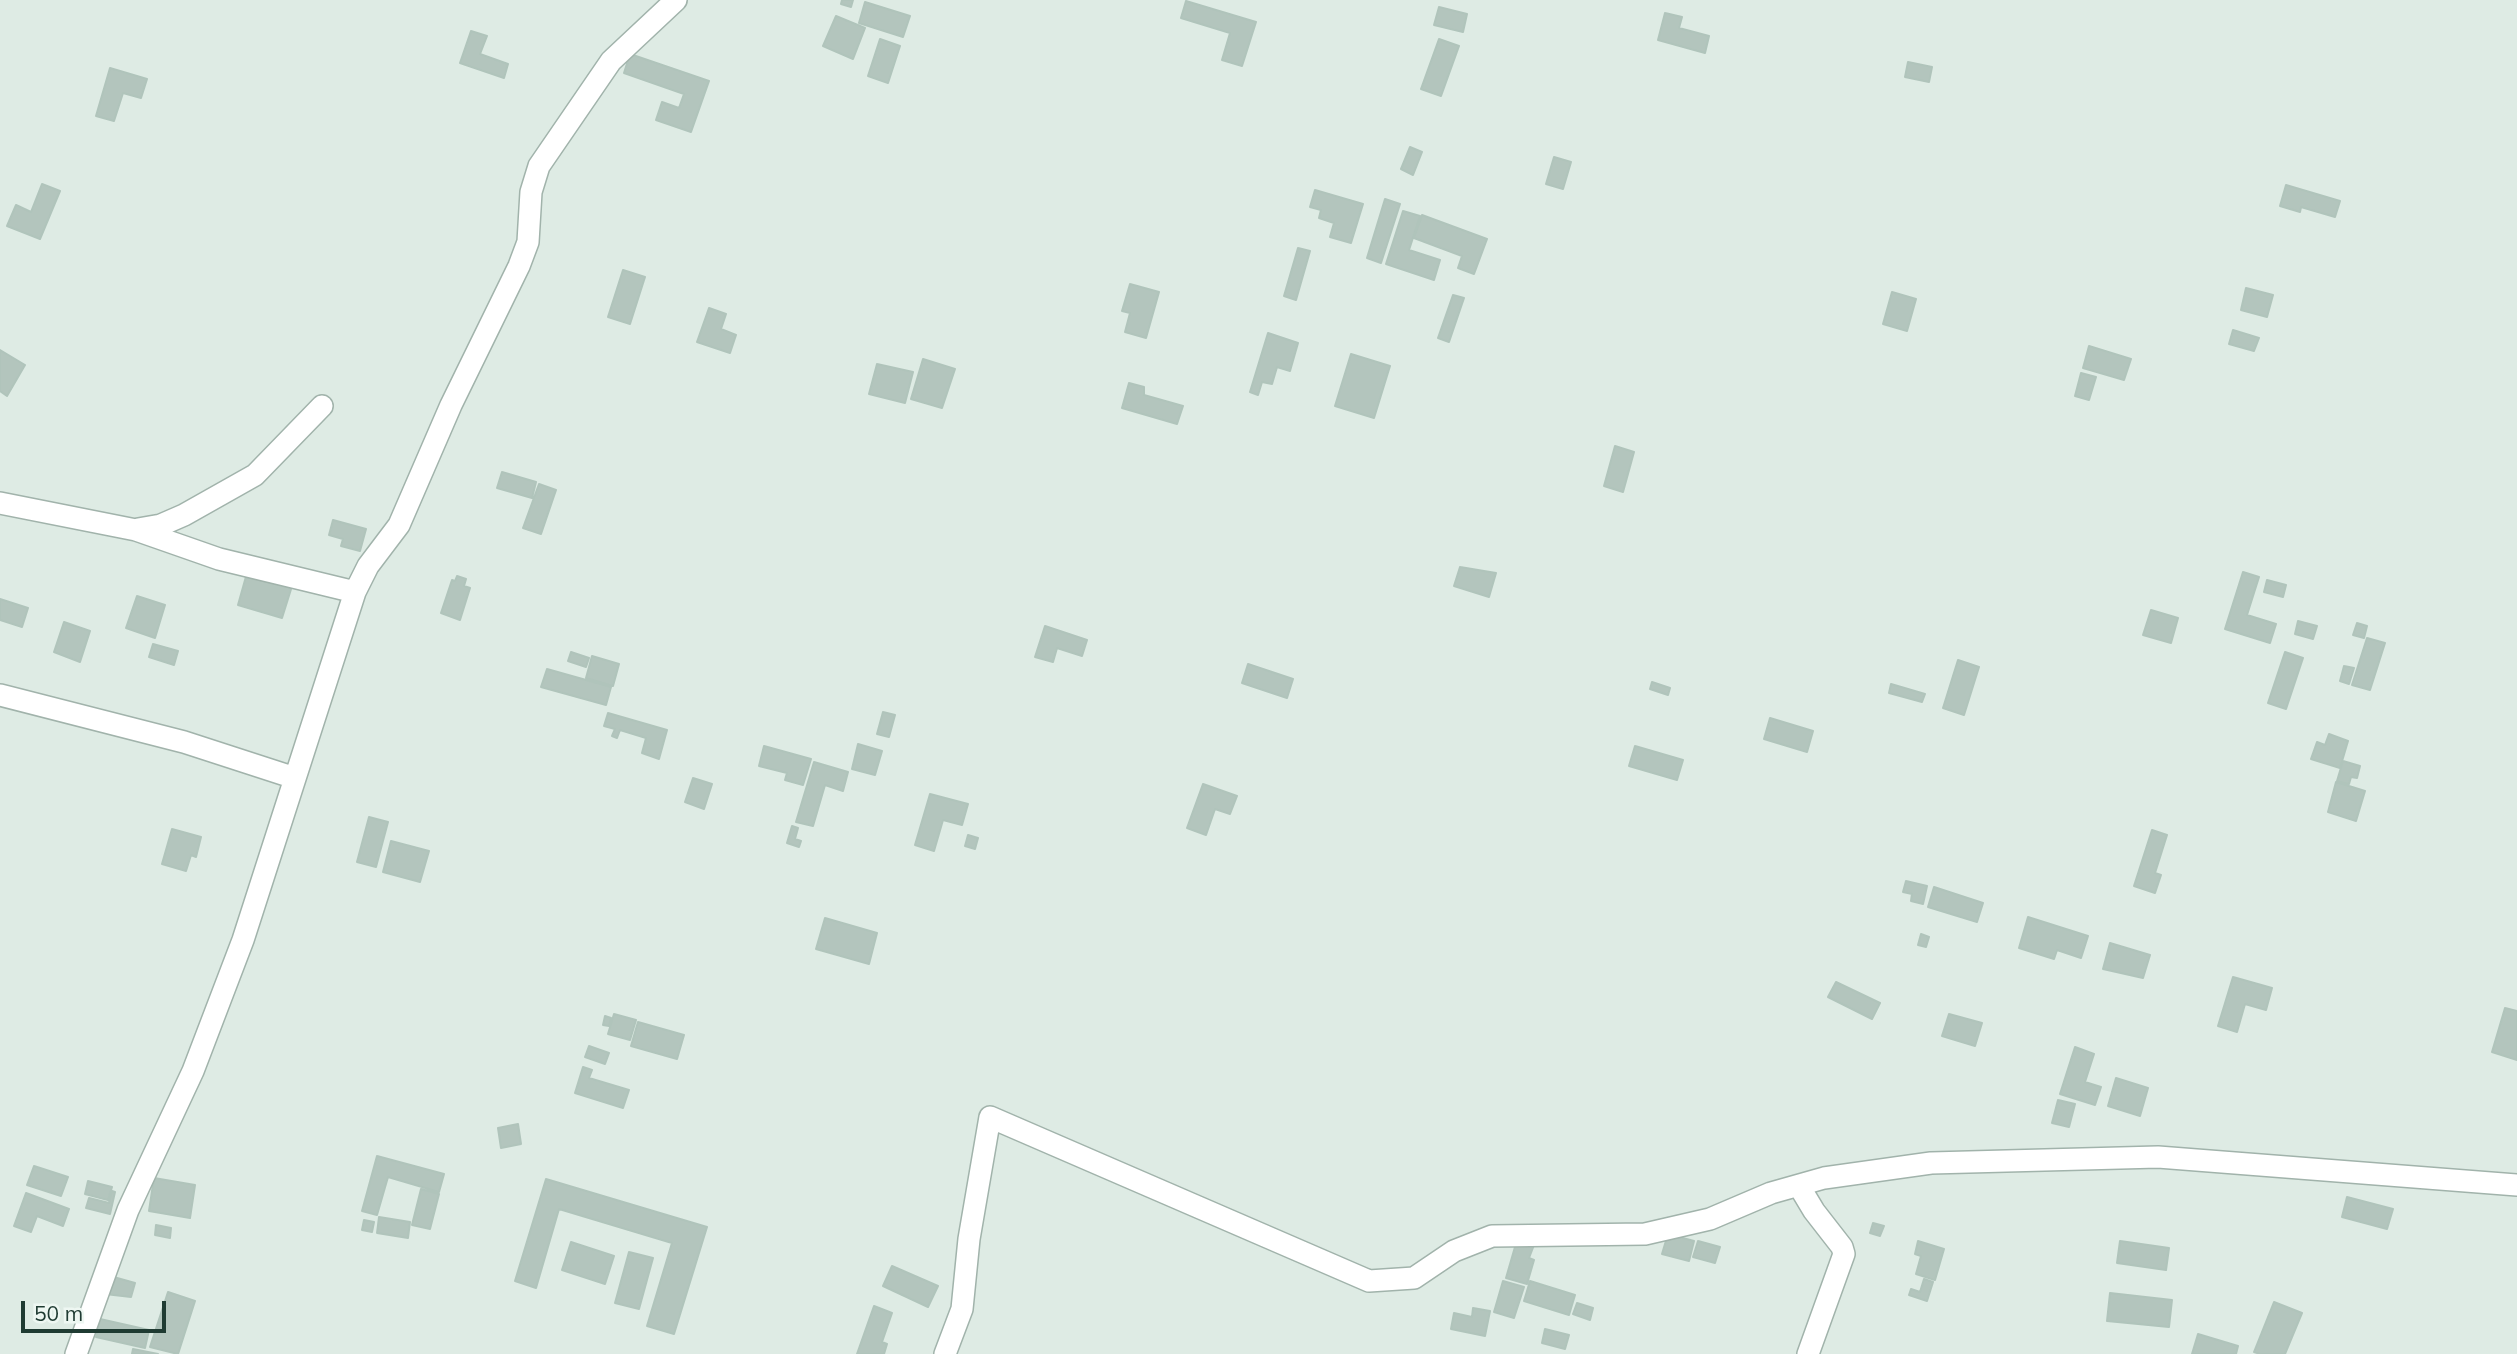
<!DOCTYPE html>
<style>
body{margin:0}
#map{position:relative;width:2517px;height:1354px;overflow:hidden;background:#deebe4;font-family:Mulish,sans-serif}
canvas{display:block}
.scale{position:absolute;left:21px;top:1301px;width:145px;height:32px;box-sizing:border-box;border:4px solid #1f3b32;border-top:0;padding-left:9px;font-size:21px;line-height:24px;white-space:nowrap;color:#1f3b32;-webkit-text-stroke:5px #eef7f2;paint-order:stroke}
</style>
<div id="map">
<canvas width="2517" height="1354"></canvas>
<div class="scale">50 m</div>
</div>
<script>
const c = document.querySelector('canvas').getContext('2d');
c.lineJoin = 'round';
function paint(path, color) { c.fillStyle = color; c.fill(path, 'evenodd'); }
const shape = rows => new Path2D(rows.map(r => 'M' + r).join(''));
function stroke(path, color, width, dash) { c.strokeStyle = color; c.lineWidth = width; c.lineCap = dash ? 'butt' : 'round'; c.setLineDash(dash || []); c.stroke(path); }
const building = shape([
 [842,0,853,0,851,7,841,4,842,0],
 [1186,1,1256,22,1242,66,1222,60,1230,33,1181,18,1186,1],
 [865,2,910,16,903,37,859,23,865,2],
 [1439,7,1467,14,1463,32,1434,25,1439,7],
 [1665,13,1682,17,1679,28,1709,36,1705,53,1658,40,1665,13],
 [836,16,865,28,853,59,823,46,836,16],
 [471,31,487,36,480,54,508,64,504,78,460,63,471,31],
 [880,39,900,46,888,83,868,76,880,39],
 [1439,39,1459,46,1441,96,1421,89,1439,39],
 [630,54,709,81,691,132,656,120,662,102,679,108,684,94,624,73,630,54],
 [1908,62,1932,67,1929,82,1905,77,1908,62],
 [110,68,147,79,141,98,123,93,114,121,96,116,110,68],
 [1410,147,1422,152,1413,175,1401,169,1410,147],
 [1554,157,1571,162,1563,189,1546,184,1554,157],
 [42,184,60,191,40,239,7,226,16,205,31,212,42,184],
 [2286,185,2340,201,2335,217,2301,207,2300,212,2280,206,2286,185],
 [1315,190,1363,204,1351,243,1330,237,1334,223,1319,218,1321,210,1310,207,1315,190],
 [1385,199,1400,204,1381,263,1367,258,1385,199],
 [1403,211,1420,216,1409,250,1440,260,1434,280,1386,264,1403,211],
 [1422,215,1487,239,1474,274,1458,268,1462,256,1414,238,1422,215],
 [1298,248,1310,251,1296,300,1284,296,1298,248],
 [623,270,645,277,630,324,608,317,623,270],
 [1130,284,1159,292,1146,338,1125,332,1130,313,1122,311,1130,284],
 [2246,288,2273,295,2267,317,2241,310,2246,288],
 [1892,292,1916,299,1907,331,1883,324,1892,292],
 [1453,295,1464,298,1449,342,1438,338,1453,295],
 [709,308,726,314,721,329,736,335,730,353,697,342,709,308],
 [2233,330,2259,338,2254,351,2229,344,2233,330],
 [1268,333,1298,343,1290,371,1277,367,1272,384,1262,382,1258,395,1250,392,1268,333],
 [2089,346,2131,359,2124,380,2083,368,2089,346],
 [0,350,25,365,7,396,0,391,0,350],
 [1351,354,1390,366,1374,418,1335,406,1351,354],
 [923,359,955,369,942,408,911,399,923,359],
 [877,364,913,372,905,403,869,394,877,364],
 [2081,373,2096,377,2089,400,2075,396,2081,373],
 [1129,383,1144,387,1144,395,1183,406,1177,424,1122,408,1129,383],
 [1615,446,1634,452,1623,492,1604,486,1615,446],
 [502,472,536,482,532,498,497,488,502,472],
 [539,484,556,490,541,534,523,528,539,484],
 [333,520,366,529,360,551,341,546,343,539,329,535,333,520],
 [1460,567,1496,573,1489,597,1454,586,1460,567],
 [2243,572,2259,577,2247,615,2276,624,2270,643,2225,629,2243,572],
 [247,573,292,586,282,618,238,605,247,573],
 [457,576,466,579,464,586,470,588,460,620,441,613,452,580,455,581,457,576],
 [2267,580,2286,585,2283,597,2264,592,2267,580],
 [137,596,165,605,155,638,126,628,137,596],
 [0,599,28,608,22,627,0,620,0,599],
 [2151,610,2178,618,2171,643,2143,635,2151,610],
 [2298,621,2317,626,2313,639,2295,634,2298,621],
 [64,622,90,631,80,662,54,652,64,622],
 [2357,623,2367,626,2364,638,2353,635,2357,623],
 [1045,626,1087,640,1082,656,1057,648,1053,662,1035,657,1045,626],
 [2367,638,2385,643,2370,690,2352,685,2367,638],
 [153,644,178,651,174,665,149,657,153,644],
 [571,652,589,658,586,667,568,661,571,652],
 [2285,652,2303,658,2286,709,2268,703,2285,652],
 [592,656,619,664,613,686,586,678,592,656],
 [1958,660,1979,667,1964,715,1943,708,1958,660],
 [1248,664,1293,679,1287,698,1242,683,1248,664],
 [2344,666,2354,668,2349,684,2340,681,2344,666],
 [547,669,611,687,606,705,541,687,547,669],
 [1652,682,1670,688,1668,695,1650,689,1652,682],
 [1891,684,1925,694,1922,702,1889,693,1891,684],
 [883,712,895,715,889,737,877,734,883,712],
 [608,713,667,730,659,759,642,753,646,738,620,730,617,738,612,736,615,729,604,726,608,713],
 [1770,718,1813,731,1807,752,1764,739,1770,718],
 [2329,734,2348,741,2340,768,2311,759,2317,742,2325,745,2329,734],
 [858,744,882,751,875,775,852,769,858,744],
 [764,746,811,759,803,785,785,780,787,773,759,766,764,746],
 [1635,746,1683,760,1677,780,1629,766,1635,746],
 [2343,761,2360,766,2357,778,2351,777,2349,784,2337,781,2343,761],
 [814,762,848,772,843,791,825,785,813,826,796,822,814,762],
 [693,778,712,784,704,809,685,802,693,778],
 [2336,782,2365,791,2356,821,2328,812,2336,782],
 [1203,784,1237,796,1230,814,1215,809,1206,835,1187,828,1203,784],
 [930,794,968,804,962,825,943,820,934,851,915,845,930,794],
 [369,817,388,822,376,867,357,862,369,817],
 [792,826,798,828,795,839,801,841,799,847,787,843,792,826],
 [172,829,201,837,196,857,191,855,186,871,162,864,172,829],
 [2152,830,2167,835,2155,873,2161,875,2155,893,2134,886,2152,830],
 [968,835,978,838,975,849,965,846,968,835],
 [391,841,429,851,420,882,383,872,391,841],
 [1906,881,1927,886,1923,904,1911,901,1912,894,1903,892,1906,881],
 [1934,887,1983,903,1977,922,1928,907,1934,887],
 [2028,917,2088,936,2081,958,2057,950,2054,959,2019,948,2028,917],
 [825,918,877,933,869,964,816,949,825,918],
 [1921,934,1929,937,1926,947,1918,945,1921,934],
 [2110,943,2150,955,2143,978,2103,969,2110,943],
 [2233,977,2272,988,2266,1010,2245,1004,2237,1032,2218,1026,2233,977],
 [1836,982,1880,1003,1872,1019,1828,997,1836,982],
 [2505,1008,2517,1011,2517,1060,2492,1052,2505,1008],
 [614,1014,636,1020,630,1040,608,1034,614,1014],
 [1949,1014,1982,1023,1975,1046,1942,1036,1949,1014],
 [605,1016,611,1018,609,1026,603,1025,605,1016],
 [638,1022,684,1035,677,1059,631,1046,638,1022],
 [589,1046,609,1053,605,1064,585,1057,589,1046],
 [2075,1047,2094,1054,2085,1082,2101,1087,2095,1105,2060,1094,2075,1047],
 [583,1067,592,1070,589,1078,629,1090,623,1108,575,1093,583,1067],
 [2116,1078,2148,1088,2140,1116,2108,1106,2116,1078],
 [2058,1100,2075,1104,2069,1127,2052,1123,2058,1100],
 [518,1124,521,1144,501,1148,498,1128,518,1124],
 [377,1156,444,1174,439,1192,388,1177,377,1215,362,1211,377,1156],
 [34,1166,68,1177,61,1196,27,1185,34,1166],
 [154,1178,195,1185,190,1218,149,1211,154,1178],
 [546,1179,707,1227,674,1334,647,1326,672,1243,559,1209,536,1288,515,1281,546,1179],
 [88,1181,112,1187,108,1200,85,1194,88,1181],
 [421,1189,439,1194,430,1229,412,1225,421,1189],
 [112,1191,115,1192,110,1214,86,1208,89,1198,109,1203,112,1191],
 [26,1193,69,1209,63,1226,37,1216,31,1232,14,1226,26,1193],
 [2347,1197,2393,1209,2387,1229,2342,1217,2347,1197],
 [379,1217,410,1222,408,1238,377,1233,379,1217],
 [364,1220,374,1222,372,1232,362,1230,364,1220],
 [1873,1223,1884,1226,1880,1236,1870,1233,1873,1223],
 [156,1225,171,1228,170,1238,155,1235,156,1225],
 [1668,1234,1694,1241,1689,1261,1662,1254,1668,1234],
 [1517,1240,1534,1245,1529,1258,1534,1260,1527,1284,1506,1278,1517,1240],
 [1698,1241,1720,1247,1715,1263,1693,1257,1698,1241],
 [1918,1241,1944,1249,1935,1280,1916,1274,1921,1256,1915,1254,1918,1241],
 [2120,1241,2169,1248,2166,1270,2117,1263,2120,1241],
 [571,1242,614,1256,605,1284,562,1270,571,1242],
 [629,1252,653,1258,639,1309,615,1303,629,1252],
 [892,1266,938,1286,928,1307,883,1286,892,1266],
 [110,1276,135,1283,131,1297,105,1294,110,1276],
 [1924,1279,1933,1282,1927,1301,1909,1295,1911,1289,1920,1292,1924,1279],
 [1503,1281,1524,1287,1514,1318,1494,1312,1503,1281],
 [1530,1281,1575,1295,1569,1315,1524,1301,1530,1281],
 [168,1292,195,1301,178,1354,150,1347,168,1292],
 [2110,1293,2172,1300,2169,1327,2107,1321,2110,1293],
 [2274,1302,2302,1313,2285,1354,2260,1354,2254,1352,2274,1302],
 [1577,1303,1593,1308,1590,1320,1573,1314,1577,1303],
 [874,1306,892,1313,882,1342,887,1344,884,1354,857,1354,874,1306],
 [1473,1308,1490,1311,1485,1336,1451,1329,1454,1313,1472,1317,1473,1308],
 [100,1319,149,1330,145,1348,96,1337,100,1319],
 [1545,1329,1569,1335,1565,1349,1542,1343,1545,1329],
 [2198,1334,2238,1346,2236,1354,2192,1354,2198,1334],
 [133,1349,158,1354,132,1354,133,1349]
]);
paint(building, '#b3c5bd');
stroke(building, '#b0c4bb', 2);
const minor = shape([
 [0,503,136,530,219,559,355,592],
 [138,529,161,525,184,515,255,475,322,406],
 [0,695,184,742,295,778],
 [1799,1186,1814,1211,1842,1247,1844,1254,1808,1354],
 [76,1354,128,1210,193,1071,243,940,355,592,368,566,399,525,451,405,519,266,528,242,531,192,539,166,611,61,676,0],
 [945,1354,962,1309,969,1239,990,1117,1369,1281,1414,1278,1454,1251,1492,1236,1645,1234,1710,1219,1771,1193,1824,1178,1931,1163,2158,1157,2517,1185]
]);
stroke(minor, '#a1b3ab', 24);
stroke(minor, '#fff', 21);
</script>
